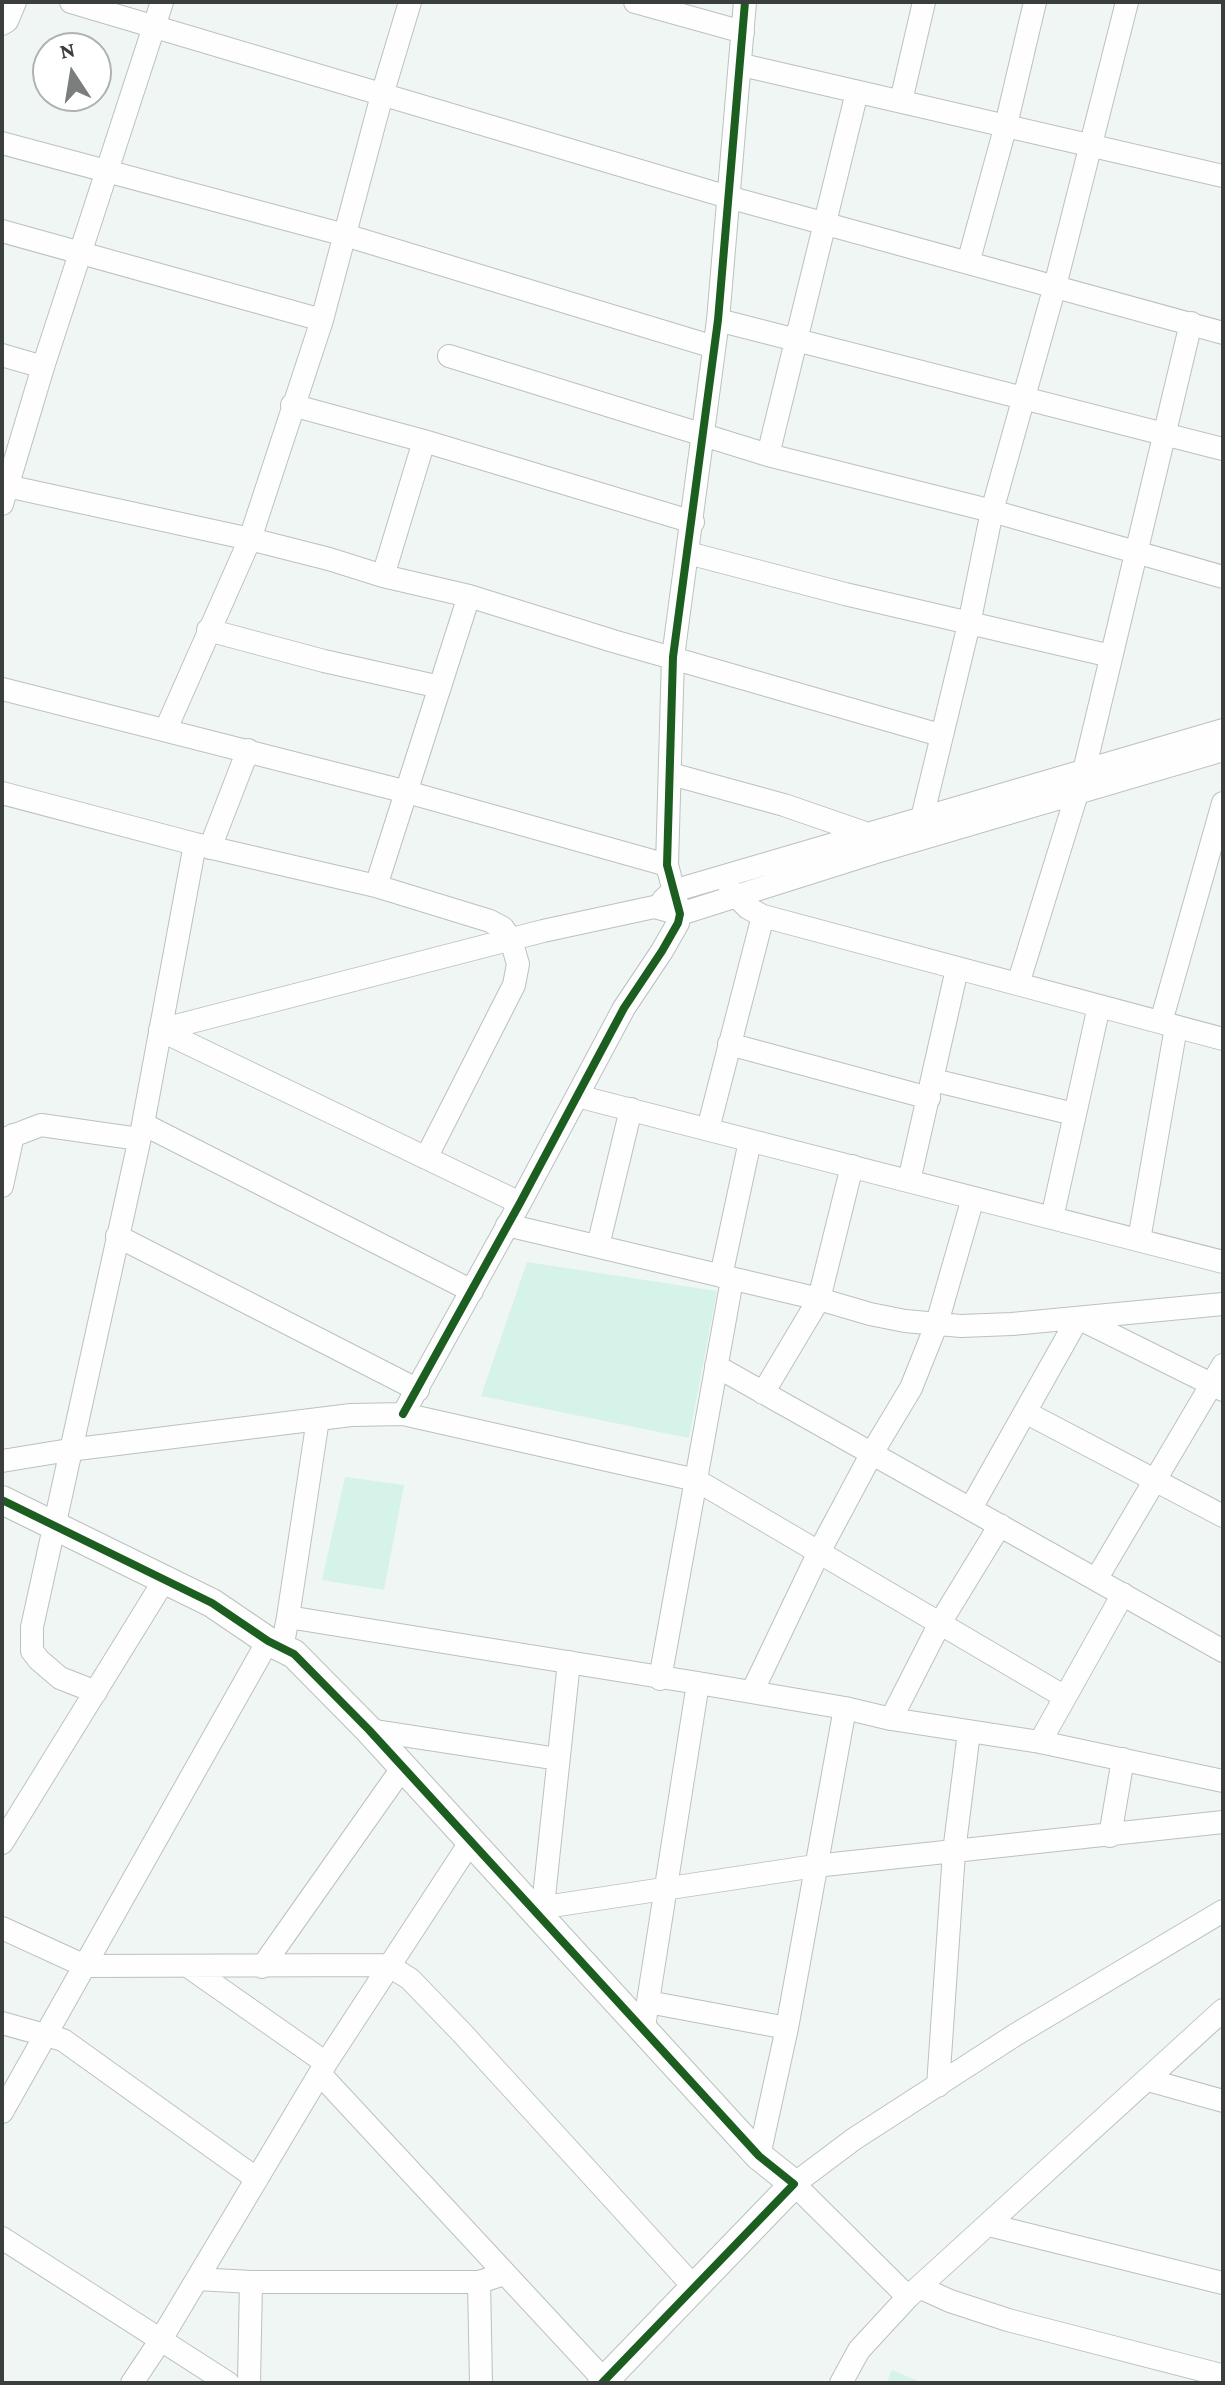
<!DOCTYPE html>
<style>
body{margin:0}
#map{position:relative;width:1225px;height:2385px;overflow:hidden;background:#f0f6f3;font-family:"Crimson Pro",serif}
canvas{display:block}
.frame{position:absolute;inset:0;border:4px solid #3a3e3c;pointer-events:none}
.north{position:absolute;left:32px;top:32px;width:80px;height:80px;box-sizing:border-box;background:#fff;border:2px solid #b0b2b1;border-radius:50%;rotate:348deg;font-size:22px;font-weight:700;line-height:32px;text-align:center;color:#3a3e3c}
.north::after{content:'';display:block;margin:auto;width:28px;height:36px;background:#7a7e7c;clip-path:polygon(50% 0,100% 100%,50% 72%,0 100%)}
</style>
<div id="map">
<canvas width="1225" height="2385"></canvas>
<div class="frame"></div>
<div class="north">N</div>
</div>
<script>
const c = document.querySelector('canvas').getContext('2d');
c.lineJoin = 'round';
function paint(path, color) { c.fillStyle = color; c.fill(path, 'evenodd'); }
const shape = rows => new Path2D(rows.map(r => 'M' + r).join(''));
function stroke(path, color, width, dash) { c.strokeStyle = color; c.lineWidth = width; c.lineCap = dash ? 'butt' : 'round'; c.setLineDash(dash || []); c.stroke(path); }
paint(shape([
 [527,1262,717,1291,689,1438,481,1396],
 [345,1477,404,1485,384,1590,322,1580],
 [892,2370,923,2383,886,2383]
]), '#d5f3e9');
const minor = shape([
 [71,2,728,197,1223,333],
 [635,2,743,32],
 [2,24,7,21,15,2],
 [742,65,1223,176],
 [901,101,924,2],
 [2,143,345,235,714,347],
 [2,231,322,320],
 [968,263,1006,125,1035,2],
 [718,320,1223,449],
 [2,355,43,367],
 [449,356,768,455,992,511,1223,577],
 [292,405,424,441,693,522],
 [768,455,857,92],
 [2,485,250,539,329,559,383,576,469,596,613,641,940,735],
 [2,504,43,367,162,2],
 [688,553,845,594,1111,656],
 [383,576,424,441],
 [208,630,324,661,440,687],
 [2,689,407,792,667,865],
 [166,729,250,539,322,320,382,95,410,2],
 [671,774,784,805,868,834],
 [2,793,195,844,376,886,490,921,503,928,511,940,518,964,514,985,426,1158],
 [922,818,969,624,992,511,1055,286,1127,2],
 [210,848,248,750],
 [376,886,469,596],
 [730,890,748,908,763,916,1223,1039],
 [663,900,673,891,1223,730],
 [1018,984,1084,771,1191,323],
 [1161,1022,1223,803],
 [160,1030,543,931,654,907,680,914,876,852,1223,750],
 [160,1030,520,1203],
 [729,1044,929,1098],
 [933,1080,1074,1114],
 [577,1096,1223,1262],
 [143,1124,472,1291],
 [708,1129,763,916],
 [2,1140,41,1125,139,1139],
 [909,1181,957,969],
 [2,1186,13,1135],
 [1052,1218,1099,1006],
 [507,1225,819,1299,870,1314,905,1321,961,1326,1012,1324,1223,1304],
 [117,1236,418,1390],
 [1139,1240,1176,1027],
 [598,1246,631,1109],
 [721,1276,750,1141],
 [716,1366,1223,1651],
 [763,1393,819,1299,852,1166],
 [1025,1412,1223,1516],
 [403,1414,520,1203,624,1008,662,951,678,923,680,914,667,865,673,657,718,320,745,2],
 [2,1461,69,1450,351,1415,403,1414,696,1480,1065,1697],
 [971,1508,1078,1318,1223,1390],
 [1097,1578,1223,1365],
 [288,1617,318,1419],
 [282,1648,288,1617,698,1683,845,1708,891,1719,1040,1742,1223,1781],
 [660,1679,732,1280],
 [96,1692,60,1678,39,1660,32,1651,32,1627,143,1124,195,844],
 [752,1692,819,1552,872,1453,911,1388,937,1323,973,1198],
 [891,1719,940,1623,1000,1525],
 [369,1730,558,1759],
 [1040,1742,1123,1594],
 [1110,1836,1123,1759],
 [2,1843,165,1579],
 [543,1906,569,1662],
 [532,1909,815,1866,1223,1822],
 [2,1928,85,1966,388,1965,410,1979,463,2034,693,2286],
 [189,1967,326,2063],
 [262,1967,403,1767],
 [648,2002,787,2028],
 [2,2023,63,2040,257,2179],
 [644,2027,698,1683],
 [320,2074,604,2380],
 [1148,2080,1223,2101],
 [938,2086,954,1852,969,1732],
 [2,2112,268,1641],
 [759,2156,787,2028,845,1708],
 [989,2225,1223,2283],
 [2,2238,228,2383],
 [197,2279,251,2282,249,2383],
 [251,2282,479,2282,504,2274],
 [479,2282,481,2383],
 [919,2287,950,2301,1008,2320,1221,2375],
 [908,2297,794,2184,854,2139,1015,2035,1223,1911],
 [132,2383,160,2341,326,2063,471,1841],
 [841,2383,859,2350,908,2297,1223,2010]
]);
const tertiary = shape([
 [2,1500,212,1603,268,1641,294,1654,369,1730,759,2156,794,2184,602,2383]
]);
stroke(minor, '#bcc1bf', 24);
stroke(tertiary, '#bcc1bf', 30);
stroke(minor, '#fdfefd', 22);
stroke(tertiary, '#fdfefd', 28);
stroke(shape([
 [403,1414,520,1203,624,1008,662,951,678,923,680,914,667,865,673,657,718,320,745,2],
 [2,1500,212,1603,268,1641,294,1654,369,1730,759,2156,794,2184,602,2383]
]), '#1b5e20', 8);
</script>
